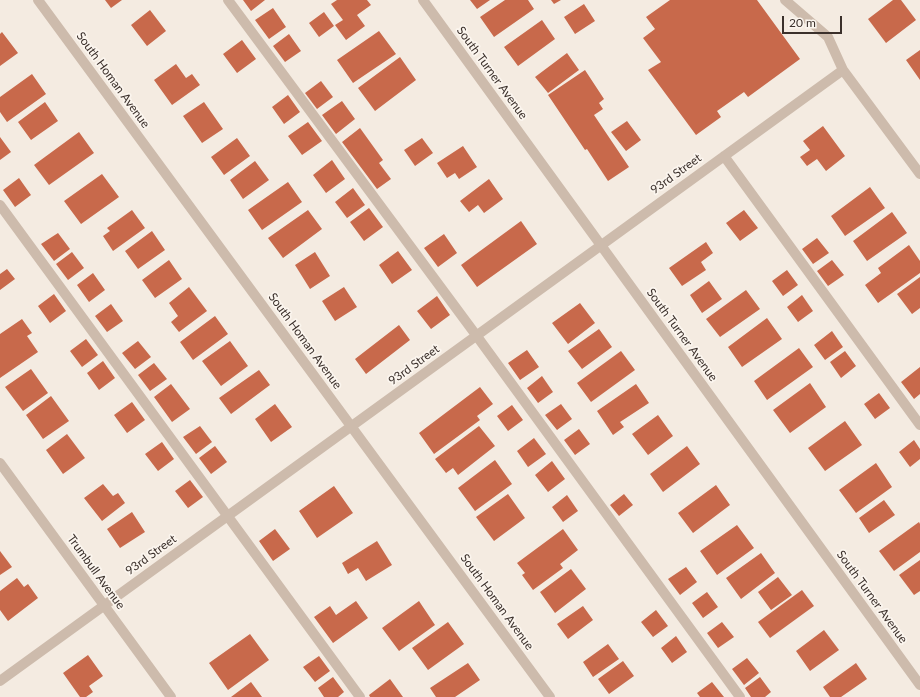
<!DOCTYPE html>
<style>
body{margin:0}
#map{position:relative;width:920px;height:697px;overflow:hidden;background:#f4ebe1;font-family:Lato,sans-serif}
canvas{display:block}
.scale{position:absolute;left:782px;top:16px;width:60px;height:18px;box-sizing:border-box;border:2px solid #3b302b;border-top:0;padding-left:5px;font-size:12px;line-height:14px;white-space:nowrap;color:#3b302b;-webkit-text-stroke:3px #fbf5ee;paint-order:stroke}
</style>
<div id="map">
<canvas width="920" height="697"></canvas>
<div class="scale">20 m</div>
</div>
<script>
const c = document.querySelector('canvas').getContext('2d');
c.lineJoin = 'round';
function paint(path, color) { c.fillStyle = color; c.fill(path, 'evenodd'); }
const shape = rows => new Path2D(rows.map(r => 'M' + r).join(''));
function stroke(path, color, width, dash) { c.strokeStyle = color; c.lineWidth = width; c.lineCap = dash ? 'butt' : 'round'; c.setLineDash(dash || []); c.stroke(path); }
function label(font, color, halo, rows, align = 'center') {
  c.font = font + ' Lato,sans-serif'; c.lineWidth = 3.5; c.setLineDash([]); c.textBaseline = 'middle'; c.strokeStyle = halo; c.fillStyle = color; for (const [text, x, y, turn = 0] of rows) {
    c.save(); c.translate(x, y); c.rotate((+turn || 0) * Math.PI / 180); c.textAlign = isNaN(turn) ? turn : align; if (halo) c.strokeText(text, 0, 0); c.fillText(text, 0, 0); c.restore();
  }
}
paint(shape([
 [105,0,122,0,111,8],
 [243,0,265,0,251,11],
 [337,0,367,0,371,5,357,15,365,26,346,40,335,25,343,20,331,4],
 [470,0,490,0,477,9],
 [505,0,528,0,534,9,494,37,480,17],
 [551,0,561,0,554,4],
 [670,0,757,0,800,59,748,97,744,92,717,111,721,117,696,135,648,70,661,62,643,38,655,29,646,17],
 [893,0,901,0,916,20,886,43,868,19],
 [584,4,595,21,575,34,564,17],
 [273,8,286,27,269,39,255,20],
 [150,10,166,31,147,46,131,25],
 [324,12,334,26,319,37,309,23],
 [542,20,555,39,518,66,504,47],
 [379,31,396,54,353,83,337,60],
 [2,32,18,53,0,66,0,34],
 [289,34,301,51,285,62,273,46],
 [242,40,256,59,237,73,223,54],
 [920,50,920,80,906,60],
 [567,53,579,70,548,93,535,77],
 [400,57,416,80,375,111,358,88],
 [176,64,186,78,192,74,200,85,172,105,154,80],
 [585,70,604,99,599,103,603,109,594,115,629,167,608,181,587,149,585,150,548,95],
 [32,74,46,94,7,122,0,112,0,97],
 [321,81,333,97,317,109,305,93],
 [288,95,300,112,284,124,272,107],
 [342,101,355,119,336,134,322,115],
 [45,102,58,121,31,140,18,122],
 [204,102,223,129,202,143,183,116],
 [627,121,641,140,626,151,611,132],
 [308,122,322,141,302,155,288,136],
 [823,126,845,156,826,171,817,159,807,166,800,157,810,150,803,141],
 [360,128,383,160,379,163,391,179,377,189,342,142],
 [79,132,94,153,49,185,34,165],
 [0,137,11,152,0,160],
 [237,138,250,156,224,175,211,157],
 [422,138,433,153,415,166,404,150],
 [463,146,477,167,459,179,455,173,447,178,437,163],
 [332,160,345,179,326,193,313,175],
 [255,161,269,180,243,199,230,180],
 [102,174,119,197,81,224,64,201],
 [19,178,31,195,15,207,3,190],
 [489,179,503,199,484,213,478,205,469,212,460,201],
 [288,182,302,202,262,230,248,210],
 [870,187,885,208,845,236,831,216],
 [353,188,365,205,347,218,335,202],
 [369,208,383,227,364,241,350,222],
 [132,210,145,228,113,251,103,236,110,231,107,228],
 [308,210,322,229,283,258,268,238],
 [744,210,758,228,740,241,726,223],
 [892,212,907,233,867,261,853,241],
 [521,221,537,244,477,287,461,265],
 [152,231,165,250,138,269,125,251],
 [58,233,70,249,54,261,41,244],
 [444,234,457,253,438,267,424,248],
 [817,238,829,253,813,264,802,249],
 [706,242,713,253,701,262,706,270,682,286,669,268],
 [909,245,920,261,920,273,878,303,865,285,881,273,878,268],
 [398,251,412,270,392,284,379,265],
 [72,252,84,268,68,280,56,264],
 [315,252,330,276,310,289,295,265],
 [169,260,182,279,155,298,142,280],
 [832,260,844,275,828,286,817,271],
 [7,269,15,279,0,290,0,274],
 [787,270,798,285,783,296,772,281],
 [93,273,105,290,89,302,77,285],
 [920,277,920,308,912,314,897,294],
 [709,281,722,299,702,313,690,295],
 [189,287,207,311,179,332,171,322,178,316,169,303],
 [344,287,357,307,335,321,322,301],
 [746,290,760,309,720,337,706,319],
 [54,294,66,311,50,323,38,306],
 [802,295,813,311,798,322,787,307],
 [437,296,450,315,431,329,417,311],
 [580,303,595,323,568,344,552,323],
 [111,304,123,321,107,332,95,316],
 [215,316,228,334,193,360,180,342],
 [767,318,782,339,742,367,728,347],
 [22,319,32,333,27,336,38,352,0,378,0,334],
 [399,325,410,340,366,374,355,359],
 [599,329,612,347,582,369,568,351],
 [832,331,843,347,825,360,814,345],
 [86,339,98,355,82,367,70,351],
 [138,341,151,357,135,369,122,353],
 [230,341,248,366,221,386,202,361],
 [799,348,813,367,767,400,754,381],
 [527,350,539,367,520,380,508,363],
 [621,351,635,370,591,402,577,383],
 [845,351,856,366,841,378,830,362],
 [103,361,115,378,99,390,87,373],
 [154,363,167,379,150,391,138,375],
 [920,367,920,394,914,399,901,382],
 [31,369,48,393,23,411,5,387],
 [259,370,270,385,231,414,219,398],
 [542,376,553,392,538,403,527,388],
 [810,383,826,407,790,433,773,410],
 [171,384,190,409,172,422,154,397],
 [636,384,649,403,620,422,624,427,613,435,597,411],
 [480,387,493,404,477,416,480,420,434,454,419,433],
 [879,393,890,408,875,419,864,404],
 [51,396,69,421,43,439,26,415],
 [132,402,145,420,127,433,114,415],
 [275,404,292,427,271,442,255,419],
 [561,404,572,419,557,430,545,415],
 [512,405,523,420,508,431,497,416],
 [658,415,673,436,648,455,632,434],
 [845,421,862,445,825,471,808,448],
 [200,426,212,442,196,454,183,437],
 [479,426,495,446,458,475,453,468,446,473,435,459],
 [579,429,590,444,575,455,564,440],
 [67,434,85,458,63,474,46,450],
 [534,438,546,454,528,467,517,451],
 [914,440,920,449,920,459,910,467,899,452],
 [162,442,174,459,158,471,145,454],
 [215,446,227,462,211,474,199,458],
 [687,446,700,464,663,492,650,474],
 [495,460,512,484,475,511,458,488],
 [552,461,565,479,548,492,535,475],
 [876,463,892,487,856,513,839,490],
 [190,480,203,497,188,508,175,491],
 [103,484,113,496,118,493,125,503,102,521,84,498],
 [716,485,730,505,693,533,678,513],
 [334,486,353,513,317,538,299,511],
 [508,494,525,518,494,541,476,517],
 [624,494,633,505,619,516,610,505],
 [567,495,578,511,563,522,552,507],
 [884,500,895,515,869,533,859,518],
 [132,512,145,532,120,548,107,529],
 [919,522,920,524,920,552,894,571,879,551],
 [737,525,754,548,717,575,700,551],
 [275,529,290,549,273,561,259,541],
 [563,529,578,550,560,564,563,568,533,590,522,575,525,573,517,563],
 [377,541,392,565,366,581,358,568,348,574,342,563],
 [0,551,12,567,0,575],
 [761,553,775,573,741,599,726,578],
 [920,560,920,591,914,595,899,575],
 [686,567,697,582,680,595,668,579],
 [571,569,586,589,555,613,540,592],
 [778,577,792,595,771,610,758,592],
 [17,578,24,587,28,584,38,598,8,621,0,610,0,591],
 [802,590,814,606,770,638,758,622],
 [707,592,718,607,703,618,692,603],
 [356,601,368,618,333,643,314,617,330,606,336,615],
 [419,601,435,625,399,651,382,628],
 [583,606,593,620,568,639,557,624],
 [656,610,668,626,653,637,641,622],
 [448,622,464,644,428,670,412,648],
 [722,622,734,637,718,648,707,633],
 [824,630,839,650,810,671,796,651],
 [250,634,269,660,228,690,209,663],
 [676,636,687,652,672,663,661,648],
 [608,644,619,659,593,677,583,662],
 [88,655,103,676,89,686,93,692,86,697,80,697,63,673],
 [319,656,330,671,315,682,303,667],
 [747,658,759,673,744,685,732,669],
 [623,661,634,676,609,694,598,679],
 [468,663,480,680,455,697,436,697,430,688],
 [856,663,867,679,841,697,830,697,823,687],
 [333,677,344,692,338,697,324,697,318,688],
 [760,677,771,692,765,697,751,697,745,688],
 [390,679,403,697,370,697,369,695],
 [251,682,262,697,231,697],
 [712,682,724,697,700,697,697,693]
]), '#c8694b');
stroke(shape([
 [38,0,550,697],
 [228,0,476,335,740,697],
 [423,0,920,685],
 [785,0,828,37,843,70,920,174],
 [724,156,920,425],
 [0,205,360,697],
 [0,463,171,697],
 [0,681,843,70]
]), '#cdbbac', 10);
label('12px', '#3b302b', '#fbf5ee', [
 ["South Turner Avenue",492,73,54],
 ["South Homan Avenue",113,80,54],
 ["93rd Street",676,174,-36],
 ["South Turner Avenue",682,335,54],
 ["South Homan Avenue",305,341,54],
 ["93rd Street",414,365,-36],
 ["93rd Street",151,555,-36],
 ["Trumbull Avenue",96,572,54],
 ["South Turner Avenue",872,597,54],
 ["South Homan Avenue",497,602,54]
]);
</script>
